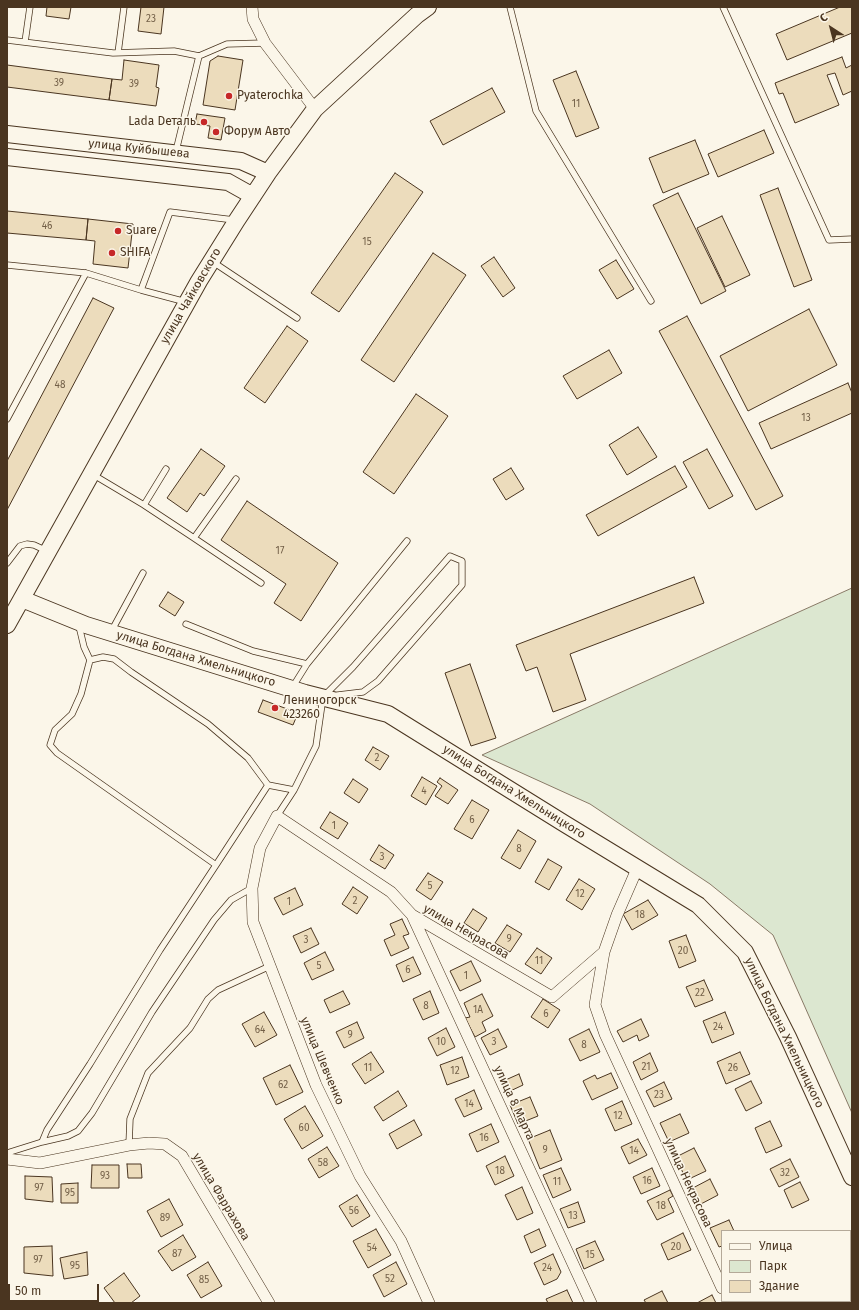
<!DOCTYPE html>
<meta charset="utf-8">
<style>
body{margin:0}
#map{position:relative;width:859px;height:1310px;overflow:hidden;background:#fbf6e9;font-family:"Fira Sans",sans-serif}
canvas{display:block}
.frame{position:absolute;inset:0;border:8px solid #4a3520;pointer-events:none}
.legend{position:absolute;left:721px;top:1230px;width:130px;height:72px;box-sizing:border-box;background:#fbf6e9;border:1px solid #b4a999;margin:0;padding:5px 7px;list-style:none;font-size:12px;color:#4a3520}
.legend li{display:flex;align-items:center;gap:8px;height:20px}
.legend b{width:20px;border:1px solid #b4a999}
.north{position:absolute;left:811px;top:8px;width:40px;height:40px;-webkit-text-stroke:3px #fbf6e9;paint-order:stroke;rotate:324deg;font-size:11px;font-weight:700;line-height:16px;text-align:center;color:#4a3520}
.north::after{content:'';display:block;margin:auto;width:14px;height:18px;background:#4a3520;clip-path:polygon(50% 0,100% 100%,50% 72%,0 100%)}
.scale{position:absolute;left:8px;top:1284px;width:91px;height:18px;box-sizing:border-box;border:2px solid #4a3520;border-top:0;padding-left:5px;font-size:12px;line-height:14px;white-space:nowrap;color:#4a3520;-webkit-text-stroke:3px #fbf6e9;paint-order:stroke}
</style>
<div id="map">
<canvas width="859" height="1310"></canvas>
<div class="frame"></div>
<ul class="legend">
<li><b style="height:5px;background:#fbf6e9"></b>Улица</li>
<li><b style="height:11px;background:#dce7d0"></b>Парк</li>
<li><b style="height:11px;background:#ecdcbc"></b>Здание</li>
</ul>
<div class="north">С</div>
<div class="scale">50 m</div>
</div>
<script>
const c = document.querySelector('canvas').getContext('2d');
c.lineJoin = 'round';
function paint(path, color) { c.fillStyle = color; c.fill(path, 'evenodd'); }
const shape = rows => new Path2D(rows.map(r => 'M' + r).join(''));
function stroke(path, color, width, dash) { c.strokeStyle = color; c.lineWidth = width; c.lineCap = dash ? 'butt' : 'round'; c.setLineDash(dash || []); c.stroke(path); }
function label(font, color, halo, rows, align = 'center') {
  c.font = font + ' "Fira Sans",sans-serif'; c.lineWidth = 3; c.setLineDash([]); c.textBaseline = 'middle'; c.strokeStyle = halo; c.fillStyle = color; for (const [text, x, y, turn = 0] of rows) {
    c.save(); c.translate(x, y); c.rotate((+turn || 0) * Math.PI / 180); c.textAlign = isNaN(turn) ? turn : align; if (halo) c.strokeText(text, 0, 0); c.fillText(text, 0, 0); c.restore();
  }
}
const green = shape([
 [852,588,852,1113,773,935,710,884,590,804,482,755,852,588]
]);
paint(green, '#dce7d0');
stroke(green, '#887966', 1);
const building = shape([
 [47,7,71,7,69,19,46,16,47,7],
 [141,7,164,7,161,34,138,31,141,7],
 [840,7,852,7,852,33,787,60,776,34,840,7],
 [218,56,243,60,235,110,203,105,210,61,218,56],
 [842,57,846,68,852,65,852,91,843,95,835,73,827,75,839,105,795,123,783,93,779,94,775,83,842,57],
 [124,60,159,65,156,87,159,88,156,106,109,100,112,79,122,80,124,60],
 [7,65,112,79,109,100,7,87,7,65],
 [576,71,599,128,576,137,553,80,576,71],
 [492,88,505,112,443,145,430,121,492,88],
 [197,114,225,118,221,140,208,138,210,126,195,124,197,114],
 [764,130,774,153,718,177,708,154,764,130],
 [695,140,709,174,663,193,649,158,695,140],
 [395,173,423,192,339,312,311,293,395,173],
 [778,188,812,280,794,287,760,195,778,188],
 [678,193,726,291,701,304,653,205,678,193],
 [7,211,88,219,86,240,7,233,7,211],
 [722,216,750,275,725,287,697,228,722,216],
 [88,219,133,224,128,268,93,264,95,241,86,240,88,219],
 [433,253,466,275,394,382,361,360,433,253],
 [494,257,515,288,503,297,481,266,494,257],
 [616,260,634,289,617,299,599,270,616,260],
 [93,298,114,308,7,510,7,461,93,298],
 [809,309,837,365,748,411,720,356,809,309],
 [687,316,783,496,756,510,659,331,687,316],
 [287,326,308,341,265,403,244,388,287,326],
 [609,350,622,373,577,399,563,376,609,350],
 [848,383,852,393,852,413,771,449,759,423,848,383],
 [416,394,448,416,394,494,363,472,416,394],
 [638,427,657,457,627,475,609,445,638,427],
 [201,449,225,466,204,496,200,493,187,512,167,498,201,449],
 [707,449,733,496,709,509,683,462,707,449],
 [675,466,687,487,598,536,586,515,675,466],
 [511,468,524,489,506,500,493,479,511,468],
 [247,501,338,563,301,621,274,603,286,584,221,540,247,501],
 [694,577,704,603,570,654,586,700,553,712,537,667,526,671,516,645,694,577],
 [168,592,184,602,175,616,159,606,168,592],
 [470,664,496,738,471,746,445,673,470,664],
 [263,700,298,713,293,725,258,712,263,700],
 [373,747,389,756,380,770,365,760,373,747],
 [422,777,437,786,426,805,411,796,422,777],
 [440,778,458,790,448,804,435,796,442,786,437,782,440,778],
 [353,779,368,789,359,803,344,793,353,779],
 [472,800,489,810,472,839,454,829,472,800],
 [330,812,348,823,338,839,320,828,330,812],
 [518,830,536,841,520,869,501,858,518,830],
 [379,845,394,855,385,869,370,860,379,845],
 [548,859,562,867,549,890,535,882,548,859],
 [428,873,443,882,431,900,416,890,428,873],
 [579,879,595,889,582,910,566,900,579,879],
 [353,887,368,897,357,914,342,904,353,887],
 [295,888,303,905,283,915,274,898,295,888],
 [648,900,658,915,632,930,623,914,648,900],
 [473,909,487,918,478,932,464,923,473,909],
 [402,919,409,934,403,936,409,948,391,956,384,940,395,935,390,924,402,919],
 [507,925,522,934,510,952,495,943,507,925],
 [311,928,319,944,301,953,293,936,311,928],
 [686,935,696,961,679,968,669,941,686,935],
 [537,948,552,958,541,974,525,964,537,948],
 [325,952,334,970,312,980,304,963,325,952],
 [413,957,421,974,403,982,396,965,413,957],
 [471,961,481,981,460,991,450,971,471,961],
 [704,980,713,1000,695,1007,686,987,704,980],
 [343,991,350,1004,330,1013,324,1000,343,991],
 [430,991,439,1013,423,1020,413,999,430,991],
 [482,994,493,1016,482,1022,486,1031,475,1037,465,1018,470,1017,464,1003,482,994],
 [543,999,560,1010,548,1028,531,1017,543,999],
 [264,1012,277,1035,255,1047,242,1024,264,1012],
 [725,1012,734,1034,712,1043,703,1021,725,1012],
 [641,1019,649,1036,639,1041,637,1035,623,1042,617,1031,641,1019],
 [357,1022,364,1038,344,1048,336,1032,357,1022],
 [446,1028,455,1047,437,1056,428,1038,446,1028],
 [498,1029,507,1047,490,1055,481,1038,498,1029],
 [589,1029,600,1052,580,1061,569,1039,589,1029],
 [371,1052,384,1072,365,1084,352,1064,371,1052],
 [740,1052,750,1074,726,1084,717,1062,740,1052],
 [650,1053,658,1071,641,1080,633,1062,650,1053],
 [462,1057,469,1077,447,1085,440,1065,462,1057],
 [290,1065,303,1092,276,1105,263,1078,290,1065],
 [611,1073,618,1088,592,1100,583,1081,595,1075,597,1079,611,1073],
 [519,1074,523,1085,506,1093,501,1082,519,1074],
 [751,1081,762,1103,746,1111,735,1089,751,1081],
 [664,1082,672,1099,654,1107,646,1091,664,1082],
 [474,1090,482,1109,464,1117,455,1099,474,1090],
 [398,1091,407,1106,383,1121,374,1107,398,1091],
 [530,1097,538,1116,518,1124,510,1105,530,1097],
 [622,1101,632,1124,615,1131,605,1109,622,1101],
 [305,1106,323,1136,302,1149,284,1119,305,1106],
 [680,1114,689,1133,669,1142,660,1123,680,1114],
 [414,1120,422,1135,397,1149,389,1134,414,1120],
 [770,1121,782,1146,766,1153,755,1128,770,1121],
 [491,1124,499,1142,477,1152,469,1134,491,1124],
 [550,1130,562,1160,540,1169,528,1139,550,1130],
 [638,1139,647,1155,629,1164,621,1147,638,1139],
 [327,1147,339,1166,319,1178,308,1159,327,1147],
 [694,1148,706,1171,691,1178,688,1171,683,1173,676,1157,694,1148],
 [505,1156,514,1176,495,1185,486,1166,505,1156],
 [790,1159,799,1177,779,1187,770,1169,790,1159],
 [127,1164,141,1164,142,1178,128,1178,127,1164],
 [92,1165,119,1165,119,1188,91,1188,92,1165],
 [561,1168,571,1190,553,1198,543,1175,561,1168],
 [652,1168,660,1186,641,1194,633,1177,652,1168],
 [25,1176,52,1177,53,1202,25,1199,25,1176],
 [710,1179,718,1195,699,1205,691,1189,710,1179],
 [800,1182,809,1200,792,1208,784,1190,800,1182],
 [78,1183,78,1203,61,1203,61,1184,78,1183],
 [522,1187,533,1213,517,1220,505,1195,522,1187],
 [670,1190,673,1196,668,1199,674,1212,657,1220,647,1201,670,1190],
 [357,1195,370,1216,352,1227,339,1206,357,1195],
 [169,1199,183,1225,161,1237,147,1211,169,1199],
 [578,1202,585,1222,568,1228,560,1209,578,1202],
 [729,1220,734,1231,722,1231,722,1246,719,1247,710,1228,729,1220],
 [376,1229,391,1255,368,1268,353,1241,376,1229],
 [539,1229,546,1246,531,1253,524,1236,539,1229],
 [683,1233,691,1250,668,1260,661,1244,683,1233],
 [183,1235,196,1257,172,1271,158,1251,183,1235],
 [595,1241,604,1260,584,1269,576,1249,595,1241],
 [52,1246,53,1276,24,1273,24,1247,52,1246],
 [87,1252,88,1275,64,1279,60,1258,87,1252],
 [553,1254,561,1272,557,1279,544,1285,534,1263,553,1254],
 [208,1262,222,1286,201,1298,187,1275,208,1262],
 [396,1262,407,1284,384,1297,373,1275,396,1262],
 [124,1273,140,1296,131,1303,115,1303,104,1288,124,1273],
 [567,1290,573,1303,548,1303,546,1299,567,1290],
 [662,1291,668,1303,646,1303,644,1300,662,1291],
 [712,1295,716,1303,697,1303,712,1295]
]);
paint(building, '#ecdcbc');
stroke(building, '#4a3520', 1);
const lane = shape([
 [510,7,536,111,651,301],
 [723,7,829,240,852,239],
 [7,40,113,53,174,51,199,56,227,44,265,43],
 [25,42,30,7],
 [118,53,124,7],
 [176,151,199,56],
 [213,262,297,318],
 [7,265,86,273,141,290,186,302],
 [141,290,170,212,234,220],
 [7,419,86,273],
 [92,474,144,505,166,469],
 [144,505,194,538,236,479],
 [194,538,261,583],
 [7,563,20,546,27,544,34,545,47,551],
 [186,624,253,651,307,664],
 [79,626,84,647,90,660,81,694,72,714,55,730,50,745,57,753,216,865,268,785,294,790,316,746,323,697,353,667,450,556,462,561,462,585,378,681,363,692,338,695],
 [111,632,143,573],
 [90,660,103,657,114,659,131,672,208,724,248,758,268,785],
 [292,688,307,664,407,541],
 [277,816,294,790],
 [42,1142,68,1136,78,1131,92,1113,152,1012,214,920,231,900,252,888],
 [129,1145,130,1119,148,1073,190,1028,208,999,218,990,270,966],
 [7,1153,42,1142,47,1130,90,1064,160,950,216,865]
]);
const street = shape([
 [252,7,253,19,265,43,315,109],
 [637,869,617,915,604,952,595,1005,605,1034,722,1288],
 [412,915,591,1303],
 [7,1159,40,1163,129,1145,149,1143,165,1144,182,1156,269,1303],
 [850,1275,852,1274],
 [728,1301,729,1303],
 [429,1303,401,1241,360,1176,316,1085,253,922,252,888,260,848,277,816,391,892,412,915,552,997,604,952],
 [785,1303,790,1301]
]);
const secondary = shape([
 [7,134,241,161,268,173],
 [7,157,228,182,253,196],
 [22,599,86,625,305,693,388,714,565,824,698,905,745,952,788,1037,852,1177],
 [7,625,199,281,237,220,268,173,315,109,417,15,428,7]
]);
stroke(lane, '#4a3520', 7);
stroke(street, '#4a3520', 12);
stroke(secondary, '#4a3520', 18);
stroke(lane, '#fbf6e9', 5.5);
stroke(street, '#fbf6e9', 11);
stroke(secondary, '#fbf6e9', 16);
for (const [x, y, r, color] of [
 [229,96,4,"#c62828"],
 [204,122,4,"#c62828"],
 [216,132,4,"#c62828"],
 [118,231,4,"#c62828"],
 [112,253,4,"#c62828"],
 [275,708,4,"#c62828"]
]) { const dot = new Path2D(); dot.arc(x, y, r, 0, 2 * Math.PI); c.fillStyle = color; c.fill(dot); stroke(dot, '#fbf6e9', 1.5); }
label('10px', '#725f47', null, [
 ["23",151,19],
 ["39",59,83],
 ["39",134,84],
 ["11",576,104],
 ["46",47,226],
 ["15",367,242],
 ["48",60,385],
 ["13",806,418],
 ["17",280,551],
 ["2",377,758],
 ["4",424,791],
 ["6",472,820],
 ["1",334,826],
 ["8",519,849],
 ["3",382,857],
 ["5",430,886],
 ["12",580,894],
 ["2",355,901],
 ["1",289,902],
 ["18",640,915],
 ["9",509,939],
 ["3",306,940],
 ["20",683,951],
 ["11",539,961],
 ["5",319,966],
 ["6",408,970],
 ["1",466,976],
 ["22",700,993],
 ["8",426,1006],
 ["1А",478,1010],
 ["6",546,1014],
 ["24",718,1027],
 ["64",260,1030],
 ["9",350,1035],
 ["10",441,1042],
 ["3",494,1042],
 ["8",584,1045],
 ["21",646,1067],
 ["11",368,1068],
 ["26",733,1068],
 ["12",455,1071],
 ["62",283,1085],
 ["23",659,1095],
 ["14",469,1104],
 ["12",618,1116],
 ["60",304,1128],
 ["16",484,1138],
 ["9",545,1150],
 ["14",634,1151],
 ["58",323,1163],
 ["18",500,1171],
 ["32",785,1173],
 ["93",105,1176],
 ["16",647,1181],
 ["11",557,1182],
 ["97",39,1188],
 ["95",70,1193],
 ["18",661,1206],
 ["56",354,1211],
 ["13",573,1216],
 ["89",165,1218],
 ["20",676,1247],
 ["54",372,1248],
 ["87",177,1254],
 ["15",590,1255],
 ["97",38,1260],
 ["95",75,1266],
 ["24",547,1268],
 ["52",390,1279],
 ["85",204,1280]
]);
label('12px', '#4a3520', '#fbf6e9', [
 ["Pyaterochka",237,96],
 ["Lada Dеталь",196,122,"right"],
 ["Форум Авто",224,132],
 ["Suare",126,231],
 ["SHIFA",120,253],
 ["Лениногорск",283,701],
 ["423260",283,715]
], 'left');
label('12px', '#4a3520', '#fbf6e9', [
 ["улица Куйбышева",139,149,6],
 ["улица Чайковского",191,296,-60],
 ["улица Богдана Хмельницкого",196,659,17],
 ["улица Богдана Хмельницкого",514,792,32],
 ["улица Некрасова",466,932,30],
 ["улица Богдана Хмельницкого",784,1033,64],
 ["улица Шевченко",322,1061,67],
 ["улица 8 Марта",514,1103,65],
 ["улица Некрасова",688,1183,65],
 ["улица Фаррахова",221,1197,59]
]);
</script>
